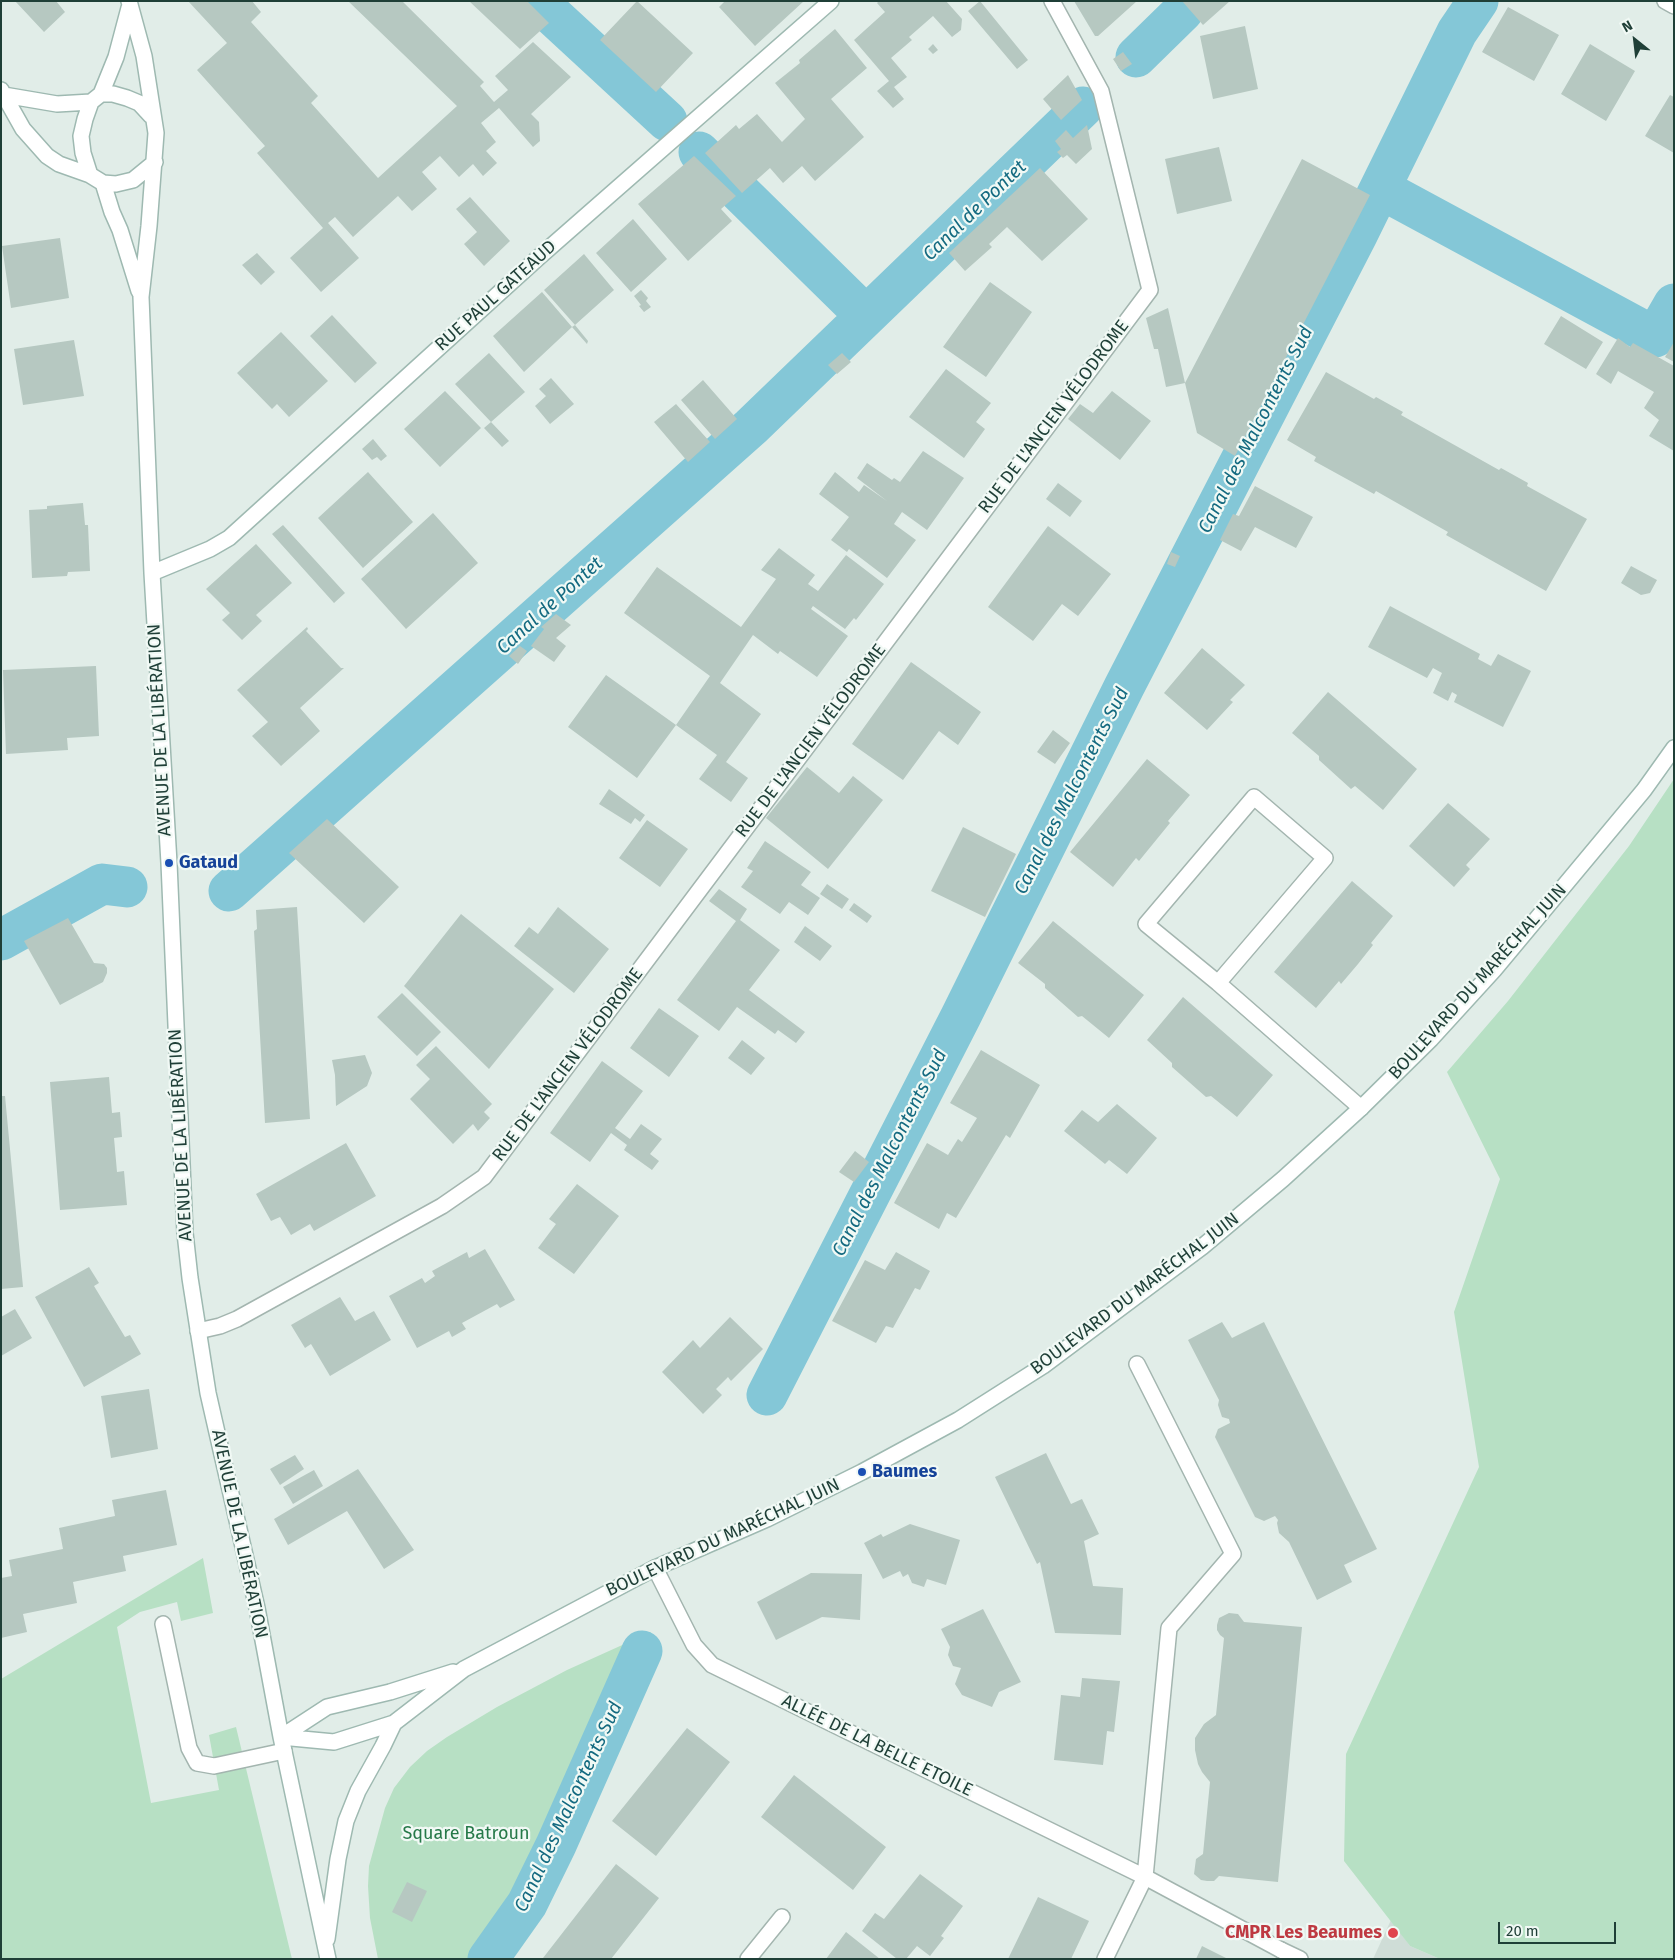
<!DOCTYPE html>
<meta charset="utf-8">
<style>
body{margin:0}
#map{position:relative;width:1675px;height:1960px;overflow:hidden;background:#e1ede8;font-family:"Fira Sans",sans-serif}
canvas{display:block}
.frame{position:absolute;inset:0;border:2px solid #1f3f37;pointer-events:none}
.north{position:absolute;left:1610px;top:15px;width:50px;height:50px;-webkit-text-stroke:4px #f1f9f5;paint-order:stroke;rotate:331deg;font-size:14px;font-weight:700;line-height:20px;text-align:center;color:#1f3f37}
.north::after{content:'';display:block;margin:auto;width:18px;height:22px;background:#1f3f37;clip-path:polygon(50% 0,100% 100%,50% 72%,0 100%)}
.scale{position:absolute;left:1498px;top:1922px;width:118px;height:22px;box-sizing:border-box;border:2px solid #1f3f37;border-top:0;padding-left:6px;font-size:15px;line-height:18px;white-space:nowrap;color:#1f3f37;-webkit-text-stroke:4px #f1f9f5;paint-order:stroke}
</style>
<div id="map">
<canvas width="1675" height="1960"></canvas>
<div class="frame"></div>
<div class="north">N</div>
<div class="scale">20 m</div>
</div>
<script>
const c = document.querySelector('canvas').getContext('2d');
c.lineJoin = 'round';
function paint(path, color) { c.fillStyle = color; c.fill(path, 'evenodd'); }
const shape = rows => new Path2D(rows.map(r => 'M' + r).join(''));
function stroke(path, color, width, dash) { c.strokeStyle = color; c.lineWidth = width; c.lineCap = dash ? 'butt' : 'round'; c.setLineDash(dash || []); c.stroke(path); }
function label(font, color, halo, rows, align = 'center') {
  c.font = font + ' "Fira Sans",sans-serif'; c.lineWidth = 4.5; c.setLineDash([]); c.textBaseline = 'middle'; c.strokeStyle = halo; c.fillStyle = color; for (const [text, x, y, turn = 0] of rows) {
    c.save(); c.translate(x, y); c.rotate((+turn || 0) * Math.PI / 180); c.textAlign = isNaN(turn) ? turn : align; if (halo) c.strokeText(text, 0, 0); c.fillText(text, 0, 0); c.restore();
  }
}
paint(shape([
 [1391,1920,1410,1946,1440,1959,1373,1959]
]), '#cfddd7');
paint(shape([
 [1674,779,1674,1959,1440,1959,1410,1946,1344,1861,1346,1754,1479,1467,1454,1312,1500,1179,1447,1072,1508,1001,1629,846],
 [203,1558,213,1613,181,1621,177,1602,140,1612,117,1627,151,1803,219,1790,209,1735,236,1727,292,1959,1,1959,1,1679],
 [651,1632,527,1904,488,1959,378,1959,370,1918,368,1886,369,1866,385,1808,394,1788,410,1767,427,1751,447,1737,497,1707,567,1670]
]), '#b7e0c4');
stroke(shape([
 [537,1,667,121],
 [1136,57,1183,11],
 [699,152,866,316],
 [1381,189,1655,337,1674,304],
 [229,891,751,427,1083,107],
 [1,940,102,884,127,887],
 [767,1395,961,1016,1124,687,1357,235,1457,32,1478,1],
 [488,1959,527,1904,556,1845,642,1651]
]), '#84c7d7', 41);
paint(shape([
 [15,1,56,1,65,12,44,32],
 [188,1,252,1,261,12,251,22,318,96,311,103,378,178,457,106,348,1,402,1,484,82,480,86,494,102,508,90,495,76,533,42,571,77,531,114,539,122,540,141,533,147,499,108,481,123,496,142,486,151,497,163,483,176,473,164,459,177,440,156,422,172,437,189,412,211,398,196,353,237,335,217,328,223,359,258,321,292,290,258,323,228,257,153,265,146,197,70,227,43],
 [469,1,527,1,549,23,520,49],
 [637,1,693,53,656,92,600,40],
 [725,1,804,1,755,46,719,7],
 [879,1,946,1,962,19,961,30,952,37,933,16,909,37,912,40,891,58,907,77,894,87,904,99,893,108,877,91,889,81,854,40,885,12,877,3],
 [980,1,1028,60,1017,69,968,11],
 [1074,1,1137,1,1098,36,1095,36],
 [1182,1,1230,1,1203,25],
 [1508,7,1559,35,1534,81,1482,52],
 [1245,26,1258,89,1213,99,1200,36],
 [835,29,867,68,831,99,864,137,815,181,802,166,783,183,770,168,742,193,705,153,736,125,739,129,757,114,782,142,805,119,775,83,800,63,799,60],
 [933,44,938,50,933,54,928,49],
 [1590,44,1635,71,1606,121,1561,94],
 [1123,52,1132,64,1121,71,1113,59],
 [1068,75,1082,100,1061,120,1043,99],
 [1670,95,1674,97,1674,153,1645,136],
 [1087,125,1092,149,1076,164,1067,155,1063,158,1057,152,1061,149,1055,141,1066,130,1073,138],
 [1219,147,1232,201,1177,214,1165,159],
 [694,156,736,196,721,209,732,221,688,261,638,204],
 [1302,159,1370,195,1235,456,1197,433,1185,383,1166,387,1158,349,1154,349,1146,318,1168,308,1185,383],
 [1040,168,1088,219,1042,261,1007,227,989,244,992,247,965,271,949,253],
 [470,197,510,241,484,266,464,244,477,232,456,209],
 [633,219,667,259,631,292,596,253],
 [60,238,69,298,11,308,2,246],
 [257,253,275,272,261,285,242,265],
 [584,254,614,290,575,325,544,290],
 [990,282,1032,312,986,377,943,347],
 [641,290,648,298,646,301,651,307,644,312,639,306,641,305,634,296],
 [542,292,572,327,524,372,493,336],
 [332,315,377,363,355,383,310,336],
 [1561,316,1603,342,1586,369,1544,344],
 [575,325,588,341,587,344,572,327],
 [281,332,328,381,289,417,277,404,272,409,237,373],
 [1618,338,1630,347,1633,343,1674,366,1674,451,1649,436,1659,420,1644,408,1654,392,1618,371,1611,384,1596,374],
 [74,340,84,396,23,405,14,349],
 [1674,342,1674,362,1665,357],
 [489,353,525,392,491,422,455,384],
 [842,353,851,362,837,374,828,365],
 [946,369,991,403,976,422,985,429,964,458,909,417],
 [1326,372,1374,399,1376,397,1403,412,1401,415,1499,470,1501,468,1528,483,1527,486,1587,519,1546,591,1446,535,1448,532,1376,491,1374,494,1314,461,1316,457,1287,440],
 [551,378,574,404,550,424,535,406,546,396,539,389],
 [703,380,737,419,715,439,681,400],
 [445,391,481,428,440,467,404,429],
 [1112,391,1151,421,1120,460,1068,419,1080,404,1093,413],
 [676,404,710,442,688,462,654,422],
 [491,422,509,441,502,447,484,428],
 [373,439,387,456,381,461,377,457,372,460,362,449],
 [923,451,964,478,927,530,902,512,894,524,916,540,887,578,849,549,847,552,831,540,849,517,819,494,835,472,859,492,864,485,887,501,857,478,867,463,892,480,894,478,900,482],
 [368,472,413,522,363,568,318,518],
 [1058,483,1082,501,1070,517,1046,499],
 [1255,486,1313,517,1296,548,1255,527,1241,551,1220,540,1233,514,1239,516],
 [83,503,85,525,88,525,90,571,68,572,67,576,32,578,29,510,47,509,47,506],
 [433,513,478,563,406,629,361,579],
 [283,525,345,593,334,603,272,534],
 [1048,526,1111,574,1078,616,1062,604,1033,641,988,607],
 [256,544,292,583,256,615,262,621,242,640,222,620,230,613,206,589],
 [779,548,815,575,808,584,818,591,846,555,884,584,856,620,854,618,845,629,813,606,811,609,848,636,817,677,780,651,778,654,753,635,720,683,761,714,726,762,748,778,731,802,699,779,717,755,676,725,710,676,624,613,657,567,741,627,776,579,761,570],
 [1171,552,1180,556,1175,567,1167,564],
 [1631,566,1657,580,1650,593,1641,595,1621,583],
 [1390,606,1480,654,1478,659,1491,666,1498,654,1531,671,1503,727,1454,702,1457,695,1452,692,1448,701,1433,693,1442,673,1433,668,1427,678,1368,647],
 [556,614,571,625,556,638,566,646,554,662,531,646,544,629,541,627],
 [307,627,308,629,306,631,341,668,344,668,300,708,320,731,281,766,252,736,268,722,237,690],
 [520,646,527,651,518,664,509,656],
 [1202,648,1245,685,1230,700,1233,702,1207,730,1164,693],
 [911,662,981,712,958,745,939,731,903,780,852,744],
 [96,666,99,736,67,738,68,750,6,754,3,670],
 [606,675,676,725,637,778,568,727],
 [1328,692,1417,769,1383,810,1355,786,1351,789,1319,760,1319,756,1292,733],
 [1053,730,1070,743,1055,764,1037,752],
 [1147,759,1190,795,1168,821,1170,823,1139,861,1136,858,1113,887,1070,852],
 [807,767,839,793,853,776,883,800,828,869,766,818],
 [609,789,645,815,640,822,635,818,631,824,599,804],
 [1448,803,1490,839,1466,865,1470,869,1454,887,1409,846],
 [327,819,399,887,364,923,289,853],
 [647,820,688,849,660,887,619,858],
 [963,827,1016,854,985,917,931,891],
 [765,841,811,872,801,885,820,898,808,915,789,902,780,914,741,887,753,871,747,868],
 [1352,881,1393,916,1371,943,1373,945,1358,964,1341,984,1339,981,1316,1008,1274,972],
 [827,884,849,899,842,909,820,894],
 [719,889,747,909,740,920,780,950,749,990,805,1032,796,1043,778,1030,775,1034,737,1007,719,1031,677,1000,736,921,709,901],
 [854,903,872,916,867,923,849,910],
 [297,907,310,1119,265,1123,254,931,257,929,256,910],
 [558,907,609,949,574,993,514,946,529,927,538,934],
 [461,914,554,989,489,1069,404,986],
 [68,918,94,963,104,964,107,968,107,973,103,982,60,1005,24,941],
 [1053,921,1144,995,1109,1038,1082,1016,1078,1017,1045,988,1045,984,1018,963],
 [805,926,832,946,820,961,794,942],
 [402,993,441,1032,417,1056,377,1017],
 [1183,997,1273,1075,1237,1117,1211,1096,1206,1097,1172,1067,1172,1063,1147,1040],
 [659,1008,699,1036,669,1077,630,1048],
 [742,1040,765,1058,751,1075,728,1058],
 [436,1046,492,1104,484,1112,490,1118,478,1131,473,1124,453,1144,410,1099,430,1079,416,1065],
 [981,1050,1040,1085,1010,1138,1006,1135,956,1218,947,1213,939,1229,894,1203,927,1143,948,1155,958,1139,962,1142,977,1118,950,1103],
 [365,1055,372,1073,367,1086,336,1106,335,1075,332,1060],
 [602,1061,643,1091,615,1128,630,1139,641,1124,662,1139,650,1154,659,1161,652,1170,624,1150,627,1145,611,1133,590,1162,550,1133],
 [109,1077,112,1113,120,1112,122,1137,114,1138,117,1172,124,1171,127,1205,60,1210,50,1082],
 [1,1096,5,1096,23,1287,1,1289],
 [1117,1104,1157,1138,1127,1174,1109,1160,1105,1164,1064,1131,1082,1110,1098,1122],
 [346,1143,376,1196,314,1231,310,1224,291,1235,280,1217,271,1221,256,1194],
 [855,1151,869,1162,854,1182,839,1172],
 [577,1184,619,1216,574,1274,538,1248,556,1224,549,1219],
 [485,1249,515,1300,500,1308,497,1304,462,1323,466,1329,452,1337,449,1331,417,1348,389,1296,422,1278,425,1283,435,1276,432,1271,467,1252,469,1258],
 [896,1252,930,1271,920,1290,915,1288,893,1328,886,1326,876,1343,832,1321,865,1260,885,1270],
 [89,1267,99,1283,94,1286,125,1337,130,1335,141,1354,84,1387,35,1297],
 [340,1297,355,1321,374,1311,391,1340,330,1376,311,1344,305,1348,291,1325],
 [15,1309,32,1338,1,1356,1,1317],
 [730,1317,763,1349,731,1381,728,1377,716,1389,722,1395,703,1414,662,1372,693,1340,700,1348],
 [1222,1322,1232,1338,1264,1322,1377,1549,1344,1565,1352,1582,1317,1600,1289,1542,1279,1533,1277,1523,1278,1520,1275,1516,1264,1521,1255,1517,1215,1437,1218,1429,1230,1423,1229,1419,1222,1417,1218,1405,1219,1400,1188,1340],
 [149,1389,158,1449,111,1458,101,1396],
 [1046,1453,1071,1504,1082,1499,1099,1534,1084,1541,1093,1586,1123,1588,1121,1635,1055,1633,1040,1562,1037,1564,995,1477],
 [295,1455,304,1469,280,1485,270,1469],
 [358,1469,414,1550,384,1569,347,1511,288,1545,274,1519],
 [314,1470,323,1486,293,1504,283,1487],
 [166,1490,177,1545,123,1556,126,1571,73,1582,77,1603,23,1614,27,1632,1,1638,1,1578,12,1576,9,1560,63,1549,59,1528,115,1516,112,1500],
 [910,1524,960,1540,946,1585,927,1579,924,1587,912,1583,908,1574,903,1577,900,1571,883,1579,864,1543,881,1534,883,1537],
 [811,1573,862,1574,860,1620,822,1617,776,1640,757,1602],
 [983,1609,1021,1682,999,1692,992,1707,962,1695,955,1684,961,1668,953,1666,948,1655,950,1647,941,1629],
 [1229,1613,1238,1614,1244,1622,1302,1627,1278,1882,1219,1876,1214,1881,1207,1881,1201,1880,1194,1874,1196,1859,1203,1854,1210,1782,1202,1772,1198,1764,1195,1750,1195,1738,1204,1724,1216,1715,1224,1638,1220,1635,1217,1630,1217,1625,1219,1618],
 [1082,1678,1120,1681,1114,1732,1107,1731,1103,1765,1054,1760,1061,1695,1080,1697],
 [687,1728,730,1762,656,1856,612,1821],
 [794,1775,886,1847,853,1890,761,1817],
 [616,1864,659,1898,611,1959,544,1959,543,1958],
 [920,1874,963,1906,941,1936,944,1938,930,1956,917,1946,906,1959,897,1959,862,1931,875,1913,884,1919],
 [407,1882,427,1891,412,1922,392,1912],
 [1038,1897,1089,1921,1071,1959,1008,1959],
 [846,1932,880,1959,826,1959],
 [1202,1946,1228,1959,1196,1959]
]), '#b6c8c1');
const lane = shape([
 [163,1624,189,1748,197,1763,214,1766,284,1751],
 [1281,1950,1300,1959]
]);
const street = shape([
 [1665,1,1674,6],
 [1218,983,1325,858,1254,797,1146,924,1218,983,1361,1108],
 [198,1331,220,1326,237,1319,442,1206,484,1177,1150,290,1101,91,1052,1],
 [655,1568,694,1645,712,1665,1145,1877,1281,1950],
 [748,1959,782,1917],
 [1105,1959,1145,1877,1169,1628,1233,1554,1137,1364]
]);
const secondary = shape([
 [129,1,144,56,156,133,149,226,141,297,152,573,169,863,185,1233,190,1278,208,1393,257,1608,281,1737,328,1959],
 [1,90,23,129,47,156,59,164,90,175,103,183,116,184,133,180,155,162],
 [101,94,116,57,129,8],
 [4,95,57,104,91,102],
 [90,175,83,153,81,136,85,119,91,102,101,94,113,94,127,98,139,103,151,116],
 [103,183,112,212,120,230,139,291],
 [152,573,210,549,229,538,539,257,831,1],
 [281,1737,334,1742,394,1723,464,1669,655,1568,767,1519,862,1472,958,1420,1043,1366,1202,1247,1283,1179,1361,1108,1431,1039,1494,970,1644,790,1674,748],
 [281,1737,327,1707,390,1692,453,1672],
 [327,1939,338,1859,346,1821,358,1791,383,1746,394,1723]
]);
stroke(lane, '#a3b5af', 18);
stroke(street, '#a3b5af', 18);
stroke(secondary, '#9eb9b1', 18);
stroke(lane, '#fff', 15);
stroke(street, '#fff', 15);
stroke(secondary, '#fff', 15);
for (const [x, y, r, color] of [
 [169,863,5,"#1a4fb4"],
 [862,1472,5,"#1a4fb4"],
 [1393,1933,6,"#e0444e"]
]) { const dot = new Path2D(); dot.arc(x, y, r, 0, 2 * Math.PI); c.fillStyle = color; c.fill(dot); stroke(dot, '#f1f9f5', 2); }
label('18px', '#1f3f37', '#f1f9f5', [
 ["RUE PAUL GATEAUD",496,296,-42],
 ["RUE DE L'ANCIEN VÉLODROME",1054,417,-53],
 ["AVENUE DE LA LIBÉRATION",160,730,-93],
 ["RUE DE L'ANCIEN VÉLODROME",811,741,-53],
 ["BOULEVARD DU MARÉCHAL JUIN",1478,982,-48],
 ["RUE DE L'ANCIEN VÉLODROME",568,1065,-53],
 ["AVENUE DE LA LIBÉRATION",181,1135,-93],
 ["BOULEVARD DU MARÉCHAL JUIN",1135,1294,-37],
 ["AVENUE DE LA LIBÉRATION",239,1534,78],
 ["BOULEVARD DU MARÉCHAL JUIN",723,1538,-25],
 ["ALLÉE DE LA BELLE ETOILE",877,1746,26]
]);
label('bold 18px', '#164399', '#f1f9f5', [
 ["Gataud",179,863],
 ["Baumes",872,1472]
], 'left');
label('18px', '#267949', '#f1f9f5', [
 ["Square Batroun",466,1834]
]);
label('bold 18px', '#be3a42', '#f1f9f5', [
 ["CMPR Les Beaumes",1382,1933]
], 'right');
label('italic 19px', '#146a80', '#f1f9f5', [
 ["Canal de Pontet",975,211,-44],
 ["Canal des Malcontents Sud",1256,430,-63],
 ["Canal de Pontet",550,606,-42],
 ["Canal des Malcontents Sud",1072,791,-63],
 ["Canal des Malcontents Sud",890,1153,-63],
 ["Canal des Malcontents Sud",569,1807,-65]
]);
</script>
